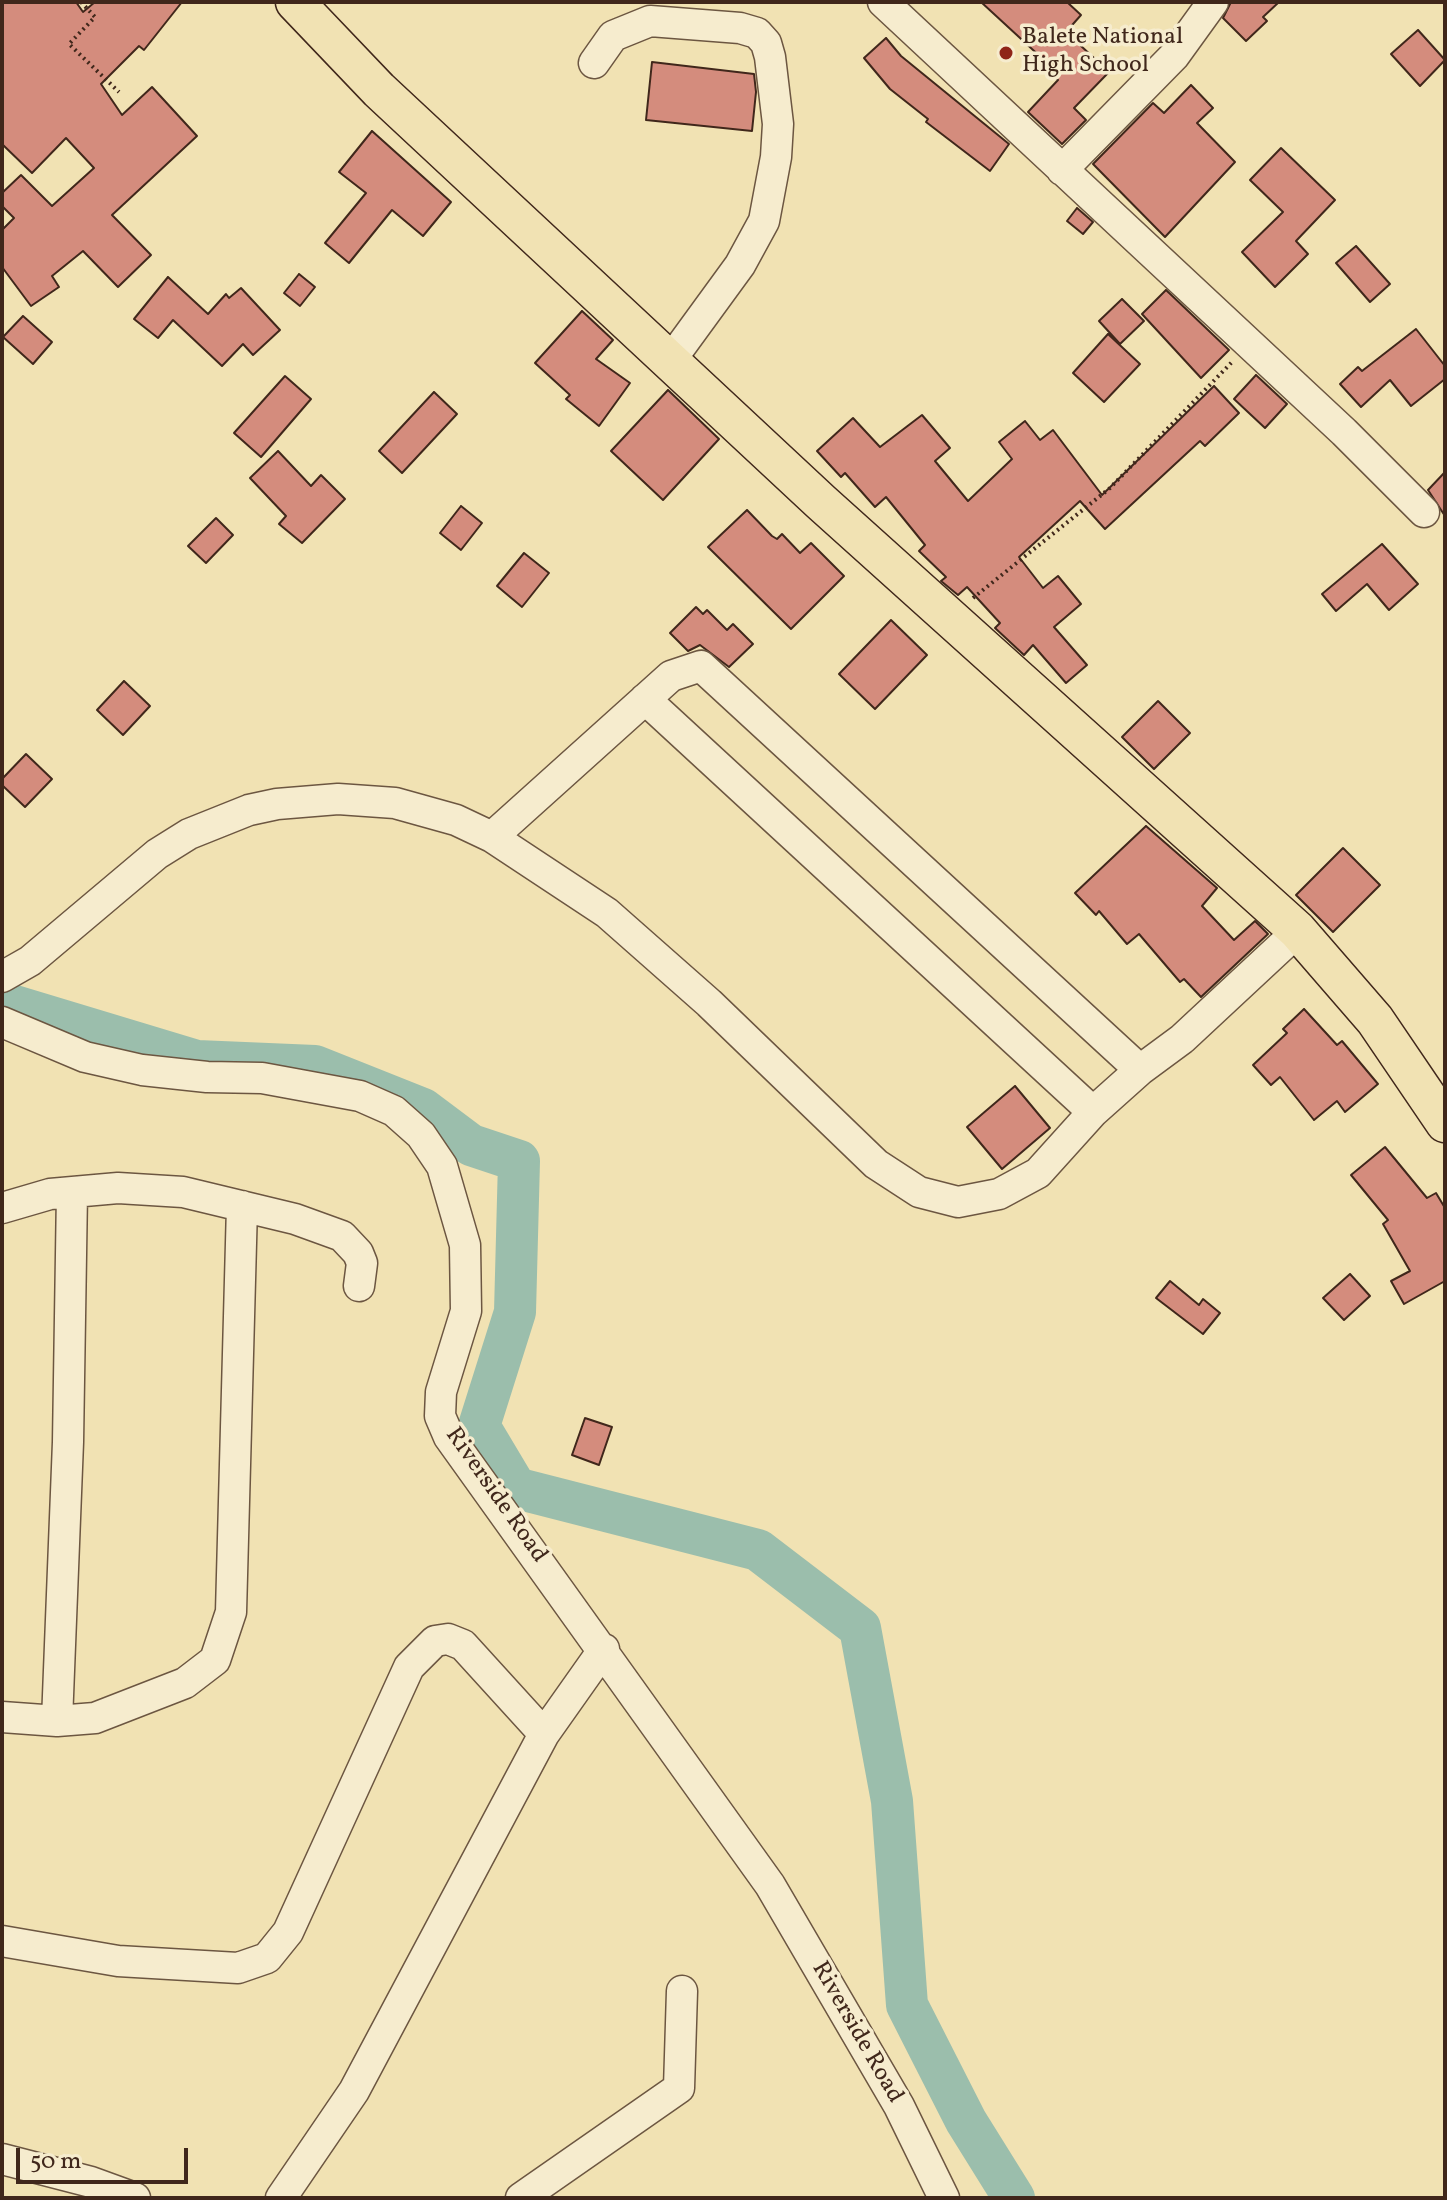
<!DOCTYPE html>
<style>
body{margin:0}
#map{position:relative;width:1447px;height:2200px;overflow:hidden;background:#f1e2b3;font-family:Vollkorn,serif}
canvas{display:block}
.frame{position:absolute;inset:0;border:4px solid #40271b;pointer-events:none}
.scale{position:absolute;left:16px;top:2148px;width:172px;height:36px;box-sizing:border-box;border:4px solid #40271b;border-top:0;padding-left:10px;font-size:24px;line-height:28px;white-space:nowrap;color:#40271b;-webkit-text-stroke:6px #f6ecce;paint-order:stroke}
</style>
<div id="map">
<canvas width="1447" height="2200"></canvas>
<div class="frame"></div>
<div class="scale">50 m</div>
</div>
<script>
const c = document.querySelector('canvas').getContext('2d');
c.lineJoin = 'round';
const shape = rows => new Path2D(rows.map(r => 'M' + r).join(''));
function stroke(path, color, width, dash) { c.strokeStyle = color; c.lineWidth = width; c.lineCap = dash ? 'butt' : 'round'; c.setLineDash(dash || []); c.stroke(path); }
function paint(path, color) { c.fillStyle = color; c.fill(path, 'evenodd'); }
function label(font, color, halo, rows, align = 'center') {
  c.font = font + ' Vollkorn,serif'; c.lineWidth = 7; c.setLineDash([]); c.textBaseline = 'middle'; c.strokeStyle = halo; c.fillStyle = color; for (const [text, x, y, turn = 0] of rows) {
    c.save(); c.translate(x, y); c.rotate((+turn || 0) * Math.PI / 180); c.textAlign = isNaN(turn) ? turn : align; if (halo) c.strokeText(text, 0, 0); c.fillText(text, 0, 0); c.restore();
  }
}
stroke(shape([
 [5,1003,197,1061,315,1066,423,1109,471,1145,519,1161,515,1312,479,1426,516,1488,758,1550,860,1628,892,1801,907,2005,966,2121,1014,2198]
]), '#9bbeac', 42);
const building = shape([
 [2,2,76,2,83,12,95,2,182,2,144,50,139,46,101,84,122,115,152,87,197,136,112,215,151,255,118,287,83,251,52,276,59,287,31,306,2,267,2,230,14,218,2,206,2,193,21,175,52,206,94,168,66,138,32,173,2,144,2,2],
 [981,2,1067,2,1081,15,1066,32,1109,72,1074,108,1086,120,1062,144,1028,112,1058,80,1055,77,1058,73,981,2],
 [1231,2,1279,2,1263,17,1267,21,1246,41,1223,18,1231,2],
 [1418,30,1445,60,1420,86,1391,54,1418,30],
 [886,38,901,56,1009,144,990,171,926,122,928,119,890,89,864,58,886,38],
 [652,62,754,74,756,92,752,131,646,120,652,62],
 [1191,85,1213,108,1197,123,1235,162,1165,237,1093,164,1153,103,1164,113,1191,85],
 [372,131,451,202,423,236,392,210,349,263,325,243,366,193,339,172,372,131],
 [1281,148,1335,200,1296,241,1308,254,1275,287,1242,252,1283,212,1250,180,1281,148],
 [1077,208,1093,222,1083,234,1067,221,1077,208],
 [1356,246,1390,284,1370,302,1336,263,1356,246],
 [299,274,315,287,300,306,284,293,299,274],
 [168,277,208,314,226,294,229,298,241,288,280,330,253,355,243,344,222,366,173,320,158,338,134,319,168,277],
 [1166,290,1229,350,1201,378,1142,314,1166,290],
 [1122,299,1144,321,1120,344,1099,321,1122,299],
 [582,311,613,340,596,359,630,383,599,426,566,399,570,395,535,363,582,311],
 [23,316,52,342,33,364,3,337,23,316],
 [1416,329,1445,366,1445,379,1411,406,1390,380,1361,407,1340,384,1358,367,1362,371,1416,329],
 [1108,334,1140,364,1104,402,1073,373,1108,334],
 [1256,375,1287,404,1265,428,1234,399,1256,375],
 [285,376,311,399,261,457,234,433,285,376],
 [1214,386,1239,413,1205,446,1200,441,1105,529,1080,501,1019,557,1043,588,1058,576,1081,604,1054,627,1087,665,1066,683,1033,645,1024,655,995,628,1000,623,967,587,958,595,941,581,946,577,919,551,925,545,886,497,875,507,845,473,841,477,817,451,853,418,880,447,922,415,950,448,935,461,968,501,1012,459,999,442,1025,421,1040,440,1053,430,1102,495,1214,386],
 [668,390,719,439,663,500,611,451,668,390],
 [434,392,457,414,402,473,379,451,434,392],
 [278,451,311,486,321,475,345,499,302,543,279,524,286,516,250,478,278,451],
 [1445,472,1445,516,1428,490,1445,472],
 [461,506,482,523,461,550,440,533,461,506],
 [747,510,772,536,777,539,782,534,800,553,811,543,844,576,791,629,708,547,747,510],
 [216,518,233,535,206,563,188,546,216,518],
 [1382,544,1418,584,1389,610,1367,584,1336,611,1322,594,1382,544],
 [524,553,549,573,522,607,497,586,524,553],
 [696,607,703,614,707,610,727,630,733,624,753,644,729,667,700,645,688,651,670,633,696,607],
 [891,620,927,655,875,709,839,674,891,620],
 [124,681,150,706,123,735,97,710,124,681],
 [1158,701,1190,733,1154,769,1122,737,1158,701],
 [26,754,52,779,25,807,2,785,2,779,26,754],
 [1146,826,1217,888,1202,906,1234,940,1255,921,1268,934,1201,997,1184,979,1180,982,1139,934,1127,944,1099,911,1096,915,1075,893,1146,826],
 [1343,848,1380,885,1333,932,1296,895,1343,848],
 [1304,1009,1337,1045,1342,1041,1378,1084,1345,1112,1337,1101,1314,1120,1280,1077,1271,1085,1253,1065,1287,1033,1283,1029,1304,1009],
 [1015,1086,1050,1128,1002,1169,967,1127,1015,1086],
 [1385,1147,1427,1198,1436,1193,1445,1208,1445,1281,1404,1304,1391,1281,1410,1271,1383,1224,1388,1220,1351,1175,1385,1147],
 [1350,1274,1370,1296,1344,1320,1323,1298,1350,1274],
 [1170,1281,1199,1305,1203,1299,1220,1313,1203,1334,1156,1298,1170,1281],
 [585,1418,612,1427,599,1465,572,1455,585,1418]
]);
paint(building, '#d48c7d');
stroke(building, '#40271b', 2);
const minor = shape([
 [883,2,1344,432,1424,512],
 [594,63,613,36,650,21,740,28,757,33,766,43,770,57,778,124,776,157,764,221,740,265,670,361],
 [1062,170,1174,56,1213,2],
 [645,699,1093,1112],
 [492,837,671,676,701,666,1140,1070],
 [2,977,30,961,157,854,189,834,249,810,277,804,338,799,395,803,456,820,492,837,607,913,709,1003,876,1164,919,1192,958,1202,999,1194,1038,1173,1093,1112,1140,1070,1182,1039,1298,931],
 [2,1022,85,1057,142,1070,207,1077,262,1078,360,1096,394,1111,421,1135,442,1166,465,1245,466,1311,441,1392,440,1416,449,1437,770,1885,899,2106,944,2198],
 [2,1208,50,1194,118,1188,183,1192,295,1219,342,1236,358,1253,362,1263,359,1286],
 [2,1717,57,1721,95,1718,185,1683,215,1660,231,1612,242,1206],
 [57,1721,68,1442,72,1192],
 [2,1941,118,1961,238,1968,267,1958,288,1932,409,1667,435,1641,448,1639,463,1645,544,1734],
 [2,2159,91,2182,135,2198],
 [281,2198,354,2091,544,1734,604,1649],
 [521,2198,679,2088,682,1991]
]);
const major = shape([
 [295,2,379,90,821,502,1297,930,1375,1020,1445,1123]
]);
stroke(minor, '#6c5641', 33);
stroke(major, '#40271b', 41);
stroke(shape([
 [81,2,95,17,69,44,119,92],
 [973,598,1110,488,1232,362]
]), '#40271b', 4, [2, 4]);
stroke(minor, '#f6ecce', 30);
stroke(major, '#f1e2b3', 38);
for (const [x, y, r, color] of [
 [1006,53,8,"#8f2418"]
]) { const dot = new Path2D(); dot.arc(x, y, r, 0, 2 * Math.PI); c.fillStyle = color; c.fill(dot); stroke(dot, '#f6ecce', 3); }
label('24px', '#40271b', '#f6ecce', [
 ["Balete National",1022,39],
 ["High School",1022,67]
], 'left');
label('24px', '#40271b', '#f6ecce', [
 ["Riverside Road",495,1496,55],
 ["Riverside Road",856,2033,60]
]);
</script>
